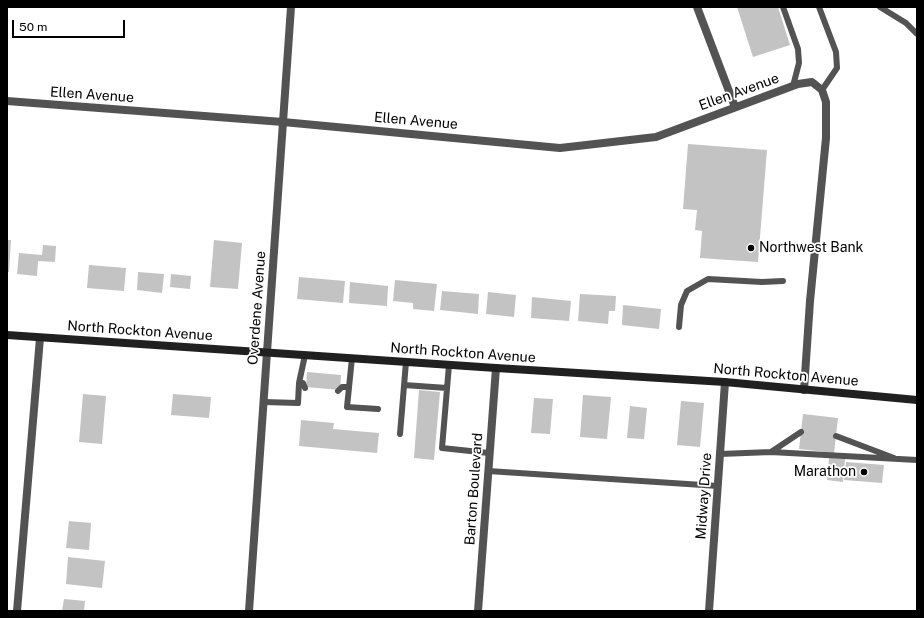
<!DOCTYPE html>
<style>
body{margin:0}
#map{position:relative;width:924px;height:618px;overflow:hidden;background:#fff;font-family:"Public Sans",sans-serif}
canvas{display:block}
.frame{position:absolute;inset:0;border:8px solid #000;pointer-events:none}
.scale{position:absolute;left:12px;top:20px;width:113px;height:18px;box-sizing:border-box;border:2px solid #000;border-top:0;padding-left:5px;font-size:12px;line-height:14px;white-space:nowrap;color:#000;-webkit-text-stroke:3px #fff;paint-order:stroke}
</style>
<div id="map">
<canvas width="924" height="618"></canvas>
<div class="frame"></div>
<div class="scale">50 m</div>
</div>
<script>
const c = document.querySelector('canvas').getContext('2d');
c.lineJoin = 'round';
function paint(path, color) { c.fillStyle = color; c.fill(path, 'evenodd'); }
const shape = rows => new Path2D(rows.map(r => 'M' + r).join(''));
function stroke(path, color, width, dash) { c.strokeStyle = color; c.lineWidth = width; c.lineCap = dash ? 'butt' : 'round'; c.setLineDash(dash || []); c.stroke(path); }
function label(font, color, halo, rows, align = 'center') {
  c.font = font + ' "Public Sans",sans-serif'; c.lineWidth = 3.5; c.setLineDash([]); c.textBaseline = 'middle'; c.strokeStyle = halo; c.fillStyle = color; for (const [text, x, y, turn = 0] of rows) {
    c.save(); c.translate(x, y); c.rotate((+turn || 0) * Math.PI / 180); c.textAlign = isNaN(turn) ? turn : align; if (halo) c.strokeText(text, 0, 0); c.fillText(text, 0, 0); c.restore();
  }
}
paint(shape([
 [737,7,778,7,790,45,753,57],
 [688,144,767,150,758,262,700,258,702,231,695,230,697,210,683,209],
 [7,240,11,240,9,272,7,272],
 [214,240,242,243,238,289,210,287],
 [43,245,56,246,55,262,38,261,37,276,17,274,19,253,42,255],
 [89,265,126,268,124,291,87,288],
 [138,272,164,274,162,293,137,290],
 [171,274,191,276,190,289,170,287],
 [299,277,345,281,343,303,297,299],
 [395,280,437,284,434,311,413,309,413,303,393,301],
 [350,282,388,286,387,306,349,303],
 [442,291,479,294,478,314,440,310],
 [488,292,516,295,514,317,486,314],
 [580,294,616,296,615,311,609,311,608,324,578,321],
 [532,297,571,301,569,321,531,318],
 [623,305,661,309,659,329,622,325],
 [307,372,341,375,340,390,306,387],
 [419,390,440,392,434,460,414,458],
 [83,394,106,396,102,444,79,442],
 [173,394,211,397,209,418,171,415],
 [583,395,611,397,607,439,580,437],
 [534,398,553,399,550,434,531,433],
 [681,401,704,403,700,447,677,445],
 [630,406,647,408,644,439,627,438],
 [803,414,838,418,834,453,799,449],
 [301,420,334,423,333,429,379,433,377,453,299,446],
 [829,458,845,459,843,482,827,480],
 [846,462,884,465,882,483,844,480],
 [69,521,91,523,89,550,66,548],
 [68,557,105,561,102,588,66,584],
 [64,599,85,601,84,611,62,611]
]), '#c3c3c3');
stroke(shape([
 [783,7,798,49,799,63,793,86],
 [819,7,836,52,837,68,822,90],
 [880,7,906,23,917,34],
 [679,327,681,305,687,291,708,279,762,282,783,281],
 [352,358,347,407,378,409],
 [449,365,442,448,489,453],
 [299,383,303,383,305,388],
 [404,385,447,388],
 [338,391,342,387,349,387],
 [264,402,298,403,299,383,305,355],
 [400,434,406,362],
 [836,436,894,458],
 [771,452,801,432],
 [720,454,771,452,917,460],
 [488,471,718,486]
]), '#535353', 6);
stroke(shape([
 [697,7,735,107],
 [7,101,283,122,560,148,656,137,798,84,812,82,822,90,826,102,826,138,810,301,804,390],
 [17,611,40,338],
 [249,611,291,7],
 [478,611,496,368],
 [709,611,725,382]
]), '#535353', 8);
stroke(shape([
 [7,335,496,368,725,382,917,400]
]), '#202020', 8);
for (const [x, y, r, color] of [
 [751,248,4,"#000"],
 [864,472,4,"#000"]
]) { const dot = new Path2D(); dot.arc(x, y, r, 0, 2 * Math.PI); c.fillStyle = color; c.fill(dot); stroke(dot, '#fff', 1.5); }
label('14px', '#000', '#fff', [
 ["Ellen Avenue",739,92,-20],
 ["Ellen Avenue",92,95,4],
 ["Ellen Avenue",416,121,5],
 ["Overdene Avenue",257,308,-86],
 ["North Rockton Avenue",140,331,4],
 ["North Rockton Avenue",463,353,4],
 ["North Rockton Avenue",786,375,5],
 ["Barton Boulevard",474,489,-86],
 ["Midway Drive",704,496,-86]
]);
label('14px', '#000', '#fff', [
 ["Northwest Bank",759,248],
 ["Marathon",856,472,"right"]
], 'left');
</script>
